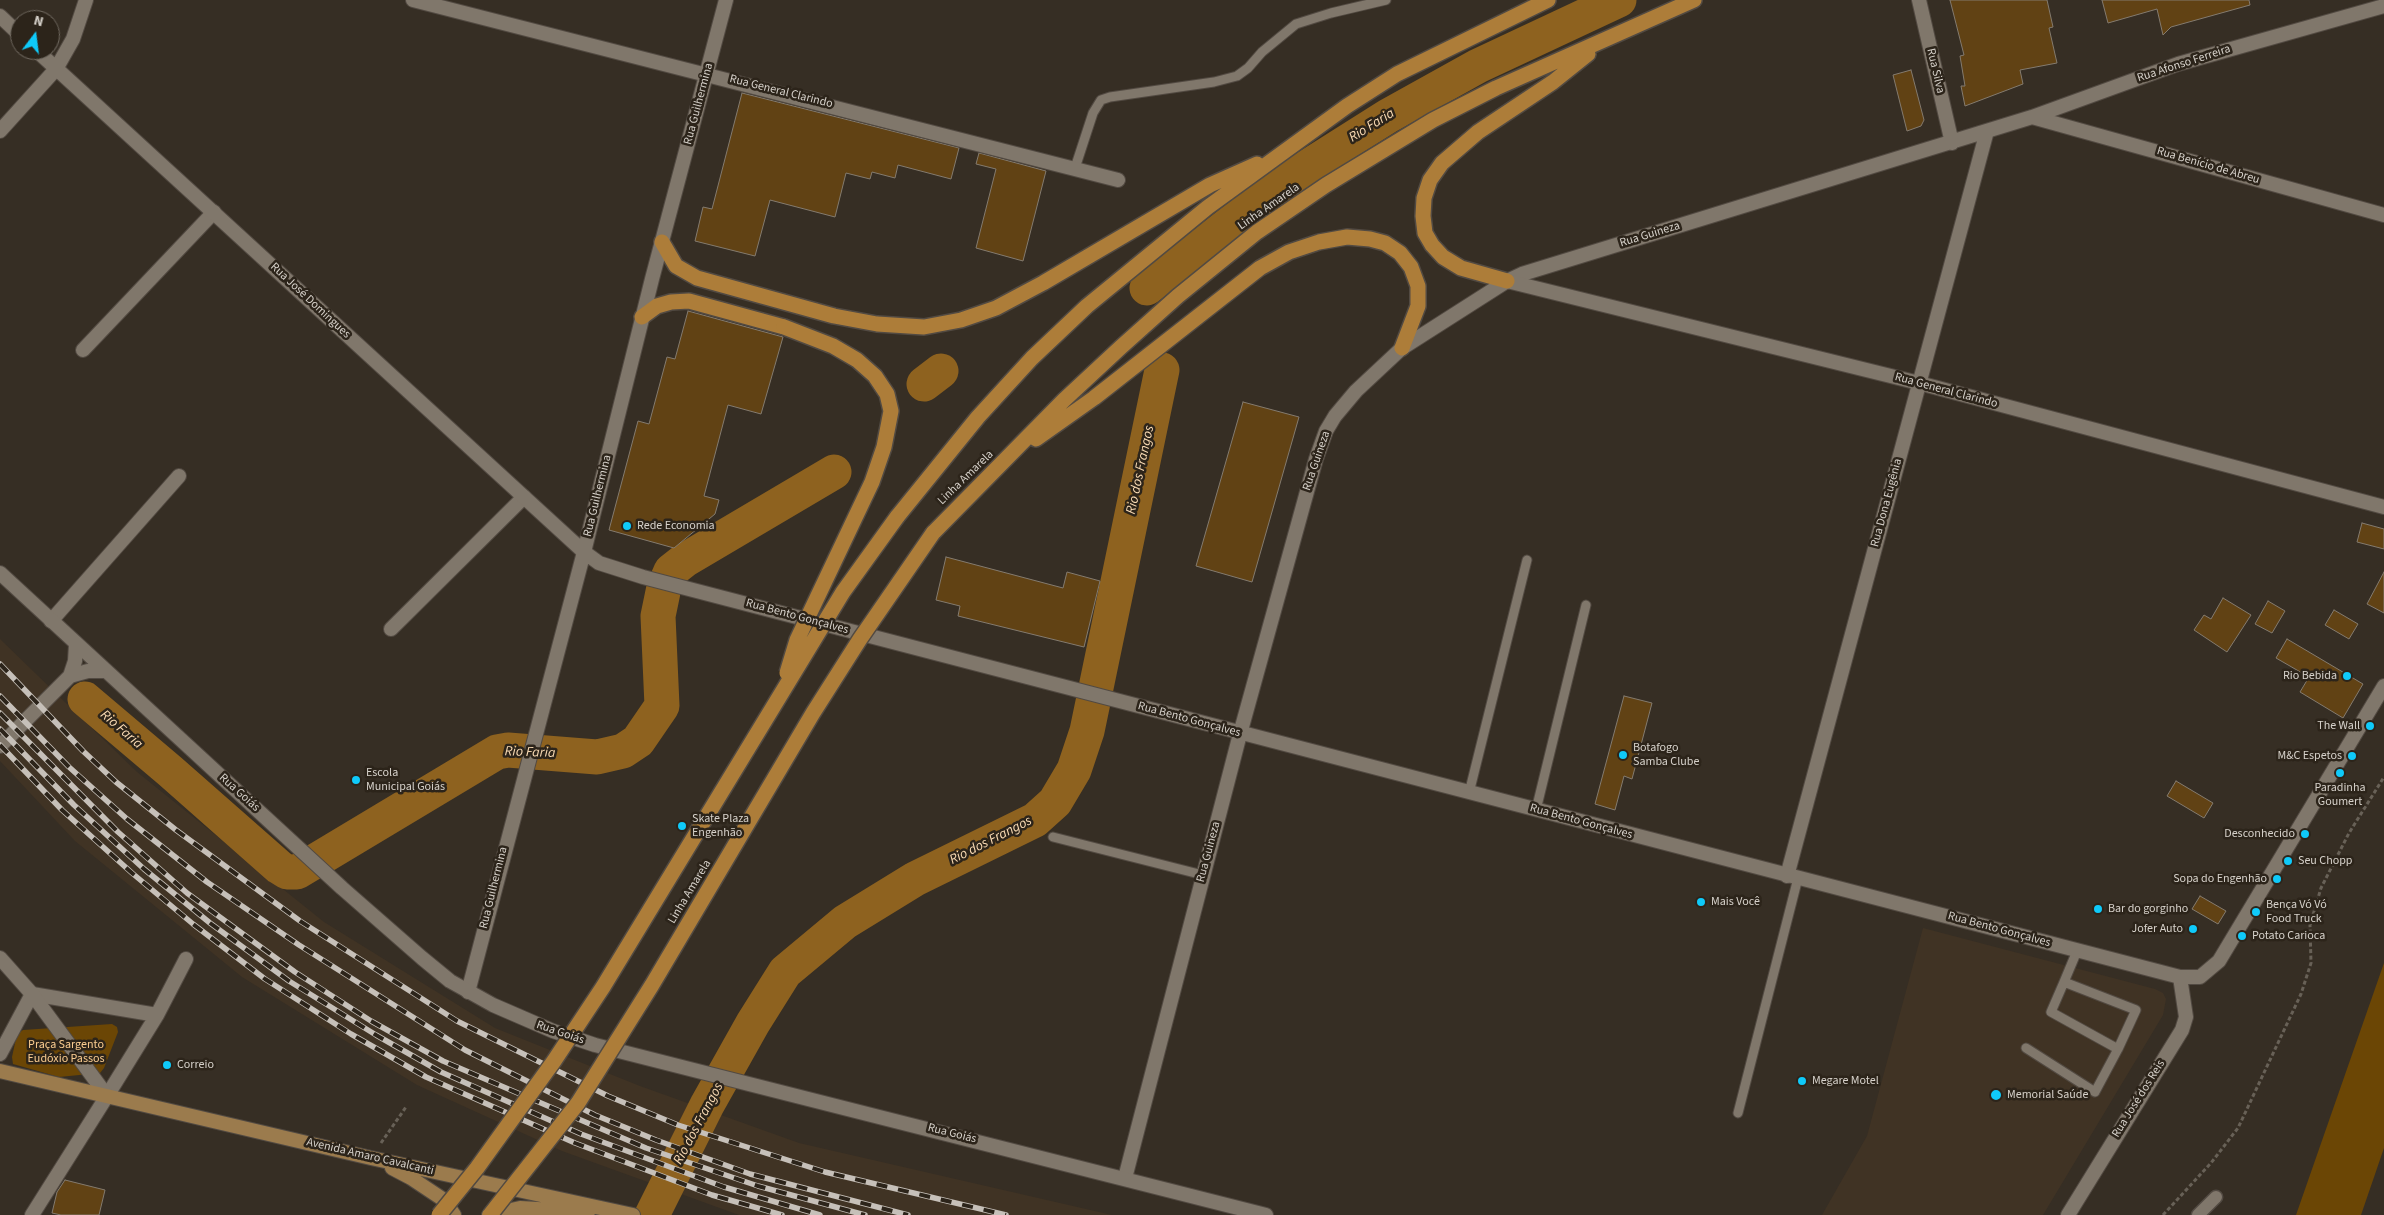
<!DOCTYPE html>
<meta charset="utf-8">
<style>
body{margin:0}
#map{position:relative;width:2384px;height:1215px;overflow:hidden;background:#362e24;font-family:"Source Sans 3",sans-serif}
canvas{display:block}
.north{position:absolute;left:10px;top:10px;width:50px;height:50px;box-sizing:border-box;background:#2c241a;border:1px solid #706960;border-radius:50%;rotate:15deg;font-size:14px;font-weight:700;line-height:20px;text-align:center;color:#d6d1ca}
.north::after{content:'';display:block;margin:auto;width:18px;height:22px;background:#0fcafa;clip-path:polygon(50% 0,100% 100%,50% 72%,0 100%)}
</style>
<div id="map">
<canvas width="2384" height="1215"></canvas>
<div class="north">N</div>
</div>
<script>
const c = document.querySelector('canvas').getContext('2d');
c.lineJoin = 'round';
function paint(path, color) { c.fillStyle = color; c.fill(path, 'evenodd'); }
const shape = rows => new Path2D(rows.map(r => 'M' + r).join(''));
function stroke(path, color, width, dash) { c.strokeStyle = color; c.lineWidth = width; c.lineCap = dash ? 'butt' : 'round'; c.setLineDash(dash || []); c.stroke(path); }
function label(font, color, halo, rows, align = 'center') {
  c.font = font + ' "Source Sans 3",sans-serif'; c.lineWidth = 5; c.setLineDash([]); c.textBaseline = 'middle'; c.strokeStyle = halo; c.fillStyle = color; for (const [text, x, y, turn = 0] of rows) {
    c.save(); c.translate(x, y); c.rotate((+turn || 0) * Math.PI / 180); c.textAlign = isNaN(turn) ? turn : align; if (halo) c.strokeText(text, 0, 0); c.fillText(text, 0, 0); c.restore();
  }
}
paint(shape([
 [0,639,137,772,324,922,495,1028,640,1086,799,1143,1112,1215,739,1215,562,1151,417,1085,242,977,75,841,0,761],
 [1923,928,2155,989,2163,993,2166,999,2163,1015,2043,1215,1822,1215,1867,1136]
]), '#403324');
paint(shape([
 [2384,963,2384,1148,2361,1215,2296,1215],
 [112,1024,117,1027,118,1032,104,1068,100,1073,59,1077,13,1064,12,1057,17,1034,23,1030]
]), '#6b4605');
stroke(shape([
 [1147,288,1282,183,1388,116,1478,66,1619,0],
 [924,384,941,371],
 [85,699,170,771,279,867,287,872,297,872,497,752,508,750,597,757,623,751,638,741,662,706,658,616,664,587,671,571,685,560,834,472],
 [652,1215,707,1105,753,1023,785,972,845,922,915,879,1035,820,1055,802,1074,770,1087,731,1162,370]
]), '#8e621f', 35);
const building = shape([
 [1950,0,2047,0,2053,27,2049,28,2057,63,2020,70,2023,84,1965,106,1961,86,1965,86,1960,56,1964,55,1950,0],
 [2102,0,2249,0,2250,5,2171,27,2163,35,2157,9,2108,23,2102,0],
 [1911,70,1924,120,1921,126,1907,131,1893,75,1911,70],
 [742,93,959,148,951,179,898,165,895,178,872,172,870,179,846,173,835,217,770,200,755,256,695,241,703,207,712,209,742,93],
 [979,153,1046,171,1023,261,976,248,996,169,976,164,979,153],
 [688,311,783,337,761,414,728,405,704,496,719,500,715,514,674,548,609,530,638,421,649,424,667,357,675,359,688,311],
 [1243,402,1299,417,1252,582,1196,566,1243,402],
 [2362,523,2384,529,2384,549,2357,542,2362,523],
 [946,557,1063,588,1067,572,1100,581,1084,647,958,616,960,606,936,600,946,557],
 [2384,572,2384,613,2367,604,2384,572],
 [2223,598,2251,615,2227,652,2194,630,2204,615,2211,619,2223,598],
 [2268,601,2285,611,2272,633,2255,624,2268,601],
 [2334,610,2358,624,2349,639,2325,625,2334,610],
 [2287,639,2363,684,2343,718,2300,692,2309,677,2276,658,2287,639],
 [1624,696,1652,703,1632,779,1624,776,1615,810,1595,804,1624,696],
 [2176,781,2213,803,2204,818,2167,796,2176,781],
 [2200,896,2226,911,2218,924,2192,909,2200,896],
 [65,1180,105,1190,99,1215,61,1215,52,1213,57,1192,65,1180]
]);
paint(building, '#614214');
stroke(building, '#847b6f', 1);
const service = shape([
 [1075,168,1093,113,1101,100,1110,97,1214,82,1237,76,1248,68,1262,52,1296,24,1331,13,1386,0],
 [1469,793,1527,560],
 [1536,810,1586,605],
 [1053,837,1203,875],
 [2064,982,2051,1012,2118,1049],
 [2026,1048,2095,1092,2118,1049,2136,1010,2064,982,2077,951],
 [1738,1113,1798,878]
]);
const pedestrian = shape([
 [2198,1215,2216,1197]
]);
const minor = shape([
 [413,0,1118,180],
 [1919,0,1952,143],
 [2032,117,2384,215],
 [1507,281,1522,274,2032,117,2178,64,2384,6],
 [83,350,214,212],
 [51,621,179,476],
 [391,629,524,497],
 [1787,876,1987,131],
 [32,994,157,1015],
 [107,1096,157,1015,186,959],
 [2068,1215,2182,1030,2186,1017,2180,977]
]);
const tertiary = shape([
 [0,16,20,35],
 [36,50,584,552,599,563,643,577,2180,977,2200,977,2219,961,2384,686],
 [0,131,56,69,73,39,86,0],
 [468,992,584,552,652,279,726,0],
 [1125,1178,1240,734,1316,459,1326,431,1335,416,1356,391,1402,348,1507,281,1919,383,2384,507],
 [32,1215,107,1096]
]);
const secondary = shape([
 [0,573,342,888,422,958,450,981,493,1005,553,1031,595,1045,1266,1215],
 [70,676,88,671,106,671],
 [0,746,70,676,75,661,76,644],
 [0,958,32,994,107,1096],
 [0,1054,32,994]
]);
const primary = shape([
 [0,1071,371,1158,633,1215],
 [392,1168,411,1178,444,1200,454,1215],
 [489,1215,520,1208,588,1212]
]);
const motorway = shape([
 [662,242,676,266,697,278,834,316,877,324,924,327,961,320,996,308,1043,283,1210,185,1257,164],
 [1507,281,1461,268,1443,257,1432,245,1425,233,1423,216,1424,198,1430,180,1442,163,1478,132,1553,82,1588,54],
 [642,317,657,306,671,302,689,301,784,327],
 [1036,439,1094,398,1260,268,1289,252,1319,242,1347,237,1370,239,1385,243,1400,253,1411,267,1418,286,1418,306,1402,348],
 [897,517,978,417,1032,358,1087,306,1208,207,1347,106,1397,74,1548,0],
 [933,533,1064,400,1121,347,1178,296,1257,232,1326,185,1433,120,1496,88,1694,0]
]);
stroke(service, '#524a42', 11);
stroke(pedestrian, '#524a42', 15);
stroke(minor, '#524a42', 16);
stroke(tertiary, '#524a42', 16);
stroke(secondary, '#524a42', 16);
stroke(primary, '#524a42', 16);
stroke(motorway, '#524a42', 18);
stroke(shape([
 [381,1143,406,1107],
 [2163,1215,2211,1163,2238,1128,2301,994,2311,963,2310,925,2321,888,2349,833,2384,777]
]), '#686157', 3, [4, 2.5]);
stroke(service, '#80776b', 9);
stroke(pedestrian, '#80776b', 12);
stroke(minor, '#80776b', 14);
stroke(tertiary, '#80776b', 14);
stroke(secondary, '#80776b', 14);
stroke(primary, '#9b7b4d', 14);
stroke(motorway, '#ad7d39', 15);
const rail = shape([
 [0,664,83,751,116,782,176,830,300,921,457,1021,608,1096,678,1125,825,1172,1006,1215],
 [0,696,69,767,127,819,207,882,299,945,465,1050,595,1115,656,1140,750,1174,908,1215],
 [0,713,118,832,187,893,295,972,371,1021,443,1061,646,1148,758,1186,865,1215],
 [0,729,74,805,144,869,210,923,289,981,376,1035,441,1072,581,1134,724,1187,820,1215],
 [0,745,62,810,132,873,193,924,265,979,351,1034,426,1077,575,1143,712,1195,782,1215]
]);
stroke(rail, '#c6c0b9', 5.5);
stroke(rail, '#2c241a', 4, [11]);
const motorwayBridge = shape([
 [784,327,833,346,857,360,875,376,887,394,891,411,884,447,872,482,797,640,787,673],
 [439,1215,477,1168,554,1061,603,987,843,592,897,517],
 [490,1215,578,1103,652,985,813,713,860,639,933,533]
]);
stroke(motorwayBridge, '#524a42', 18, []);
stroke(motorwayBridge, '#ad7d39', 15);
for (const [x, y, r, color] of [
 [627,526,5,"#0fcafa"],
 [2347,676,5,"#0fcafa"],
 [2370,726,5,"#0fcafa"],
 [1623,755,5,"#0fcafa"],
 [2352,756,5,"#0fcafa"],
 [2340,773,5,"#0fcafa"],
 [356,780,5,"#0fcafa"],
 [682,826,5,"#0fcafa"],
 [2305,834,5,"#0fcafa"],
 [2288,861,5,"#0fcafa"],
 [2277,879,5,"#0fcafa"],
 [1701,902,5,"#0fcafa"],
 [2098,909,5,"#0fcafa"],
 [2256,912,5,"#0fcafa"],
 [2193,929,5,"#0fcafa"],
 [2242,936,5,"#0fcafa"],
 [167,1065,5,"#0fcafa"],
 [1802,1081,5,"#0fcafa"],
 [1996,1095,6,"#0fcafa"]
]) { const dot = new Path2D(); dot.arc(x, y, r, 0, 2 * Math.PI); c.fillStyle = color; c.fill(dot); stroke(dot, '#2c241a', 2); }
label('12px', '#d6d1ca', '#2c241a', [
 ["Rua Afonso Ferreira",2184,64,-18],
 ["Rua Silva",1935,71,77],
 ["Rua General Clarindo",781,92,14],
 ["Rua Guilhermina",699,104,-75],
 ["Rua Benício de Abreu",2208,166,16],
 ["Linha Amarela",1269,207,-35],
 ["Rua Guineza",1650,235,-17],
 ["Rua José Domingues",310,301,43],
 ["Rua General Clarindo",1946,391,15],
 ["Rua Guineza",1317,461,-71],
 ["Linha Amarela",966,478,-44],
 ["Rua Guilhermina",598,496,-76],
 ["Rua Dona Eugênia",1887,503,-75],
 ["Rua Bento Gonçalves",797,617,15],
 ["Rua Bento Gonçalves",1189,720,15],
 ["Rua Goiás",239,793,42],
 ["Rua Bento Gonçalves",1581,822,15],
 ["Rua Guineza",1209,852,-75],
 ["Rua Guilhermina",494,888,-76],
 ["Linha Amarela",690,892,-59],
 ["Rua Bento Gonçalves",1999,930,15],
 ["Rua Goiás",560,1033,19],
 ["Rua José dos Reis",2139,1099,-58],
 ["Rua Goiás",952,1134,14],
 ["Avenida Amaro Cavalcanti",370,1157,13]
]);
label('12px', '#d6d1ca', '#2c241a', [
 ["Rede Economia",637,526],
 ["Rio Bebida",2337,676,"right"],
 ["The Wall",2360,726,"right"],
 ["Botafogo",1633,748],
 ["Samba Clube",1633,762],
 ["M&C Espetos",2342,756,"right"],
 ["Escola",366,773],
 ["Municipal Goiás",366,787],
 ["Paradinha",2340,788,"center"],
 ["Goumert",2340,802,"center"],
 ["Skate Plaza",692,819],
 ["Engenhão",692,833],
 ["Desconhecido",2295,834,"right"],
 ["Seu Chopp",2298,861],
 ["Sopa do Engenhão",2267,879,"right"],
 ["Mais Você",1711,902],
 ["Bença Vó Vó",2266,905],
 ["Food Truck",2266,919],
 ["Bar do gorginho",2108,909],
 ["Jofer Auto",2183,929,"right"],
 ["Potato Carioca",2252,936],
 ["Correio",177,1065],
 ["Megare Motel",1812,1081],
 ["Memorial Saúde",2007,1095]
], 'left');
label('12px', '#facc90', '#2c241a', [
 ["Praça Sargento",66,1045],
 ["Eudóxio Passos",66,1059]
]);
label('italic 14px', '#fadbb4', '#2c241a', [
 ["Rio Faria",1372,126,-32],
 ["Rio dos Frangos",1141,470,-78],
 ["Rio Faria",121,730,41],
 ["Rio Faria",530,753,2],
 ["Rio dos Frangos",991,841,-27],
 ["Rio dos Frangos",699,1124,-62]
]);
</script>
